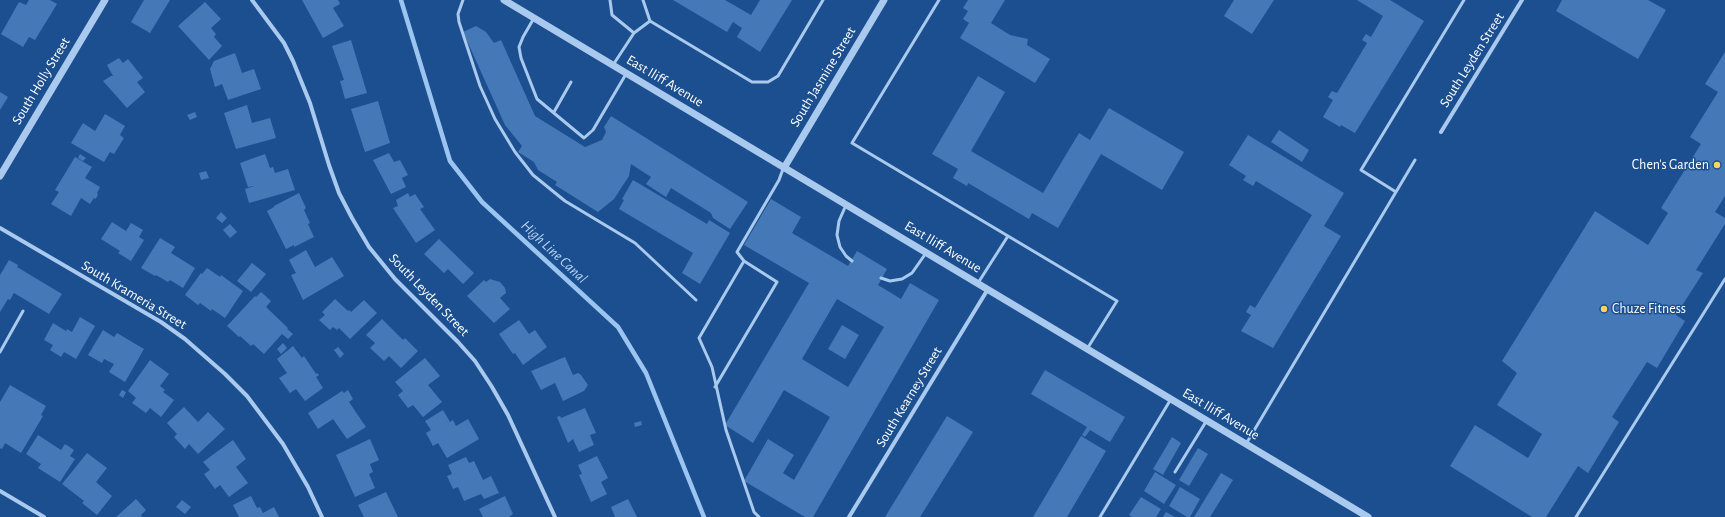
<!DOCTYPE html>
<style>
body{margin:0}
canvas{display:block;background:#1b4f8f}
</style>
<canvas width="1725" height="517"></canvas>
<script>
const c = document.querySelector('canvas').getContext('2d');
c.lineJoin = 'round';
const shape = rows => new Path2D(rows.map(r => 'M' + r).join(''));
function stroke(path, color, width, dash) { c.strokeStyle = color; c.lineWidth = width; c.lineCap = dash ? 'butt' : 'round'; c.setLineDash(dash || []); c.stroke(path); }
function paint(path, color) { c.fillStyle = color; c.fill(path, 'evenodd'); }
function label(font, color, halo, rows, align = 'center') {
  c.font = font + ' "Alegreya Sans",sans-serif'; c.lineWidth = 3; c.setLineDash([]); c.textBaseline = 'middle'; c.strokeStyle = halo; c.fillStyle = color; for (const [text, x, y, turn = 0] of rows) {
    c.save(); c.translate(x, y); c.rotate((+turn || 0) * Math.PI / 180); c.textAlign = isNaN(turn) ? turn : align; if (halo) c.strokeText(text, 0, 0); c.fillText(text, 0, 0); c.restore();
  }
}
stroke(shape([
 [401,0,450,161,482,202,618,327,646,373,704,517]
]), '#9cc4f0', 4.5);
paint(shape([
 [29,0,50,0,57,4,35,40,29,37,23,47,1,34,19,2,26,5],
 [144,0,170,0,150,33,131,22],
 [302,0,338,0,340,4,333,8,344,26,323,38],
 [673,0,725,0,751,15,760,0,792,0,760,52,737,37,742,28,733,22,727,32],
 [968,0,1005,0,991,23,1010,35,1028,39,1027,45,1050,59,1035,83,960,38,969,23,963,19,968,11,963,8],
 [1234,0,1274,0,1252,34,1224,16],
 [1357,0,1390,0,1424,21,1355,133,1341,125,1340,127,1323,117,1333,100,1328,97,1332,91,1337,93,1367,43,1362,40,1366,34,1371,37,1383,16],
 [1562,0,1648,0,1666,10,1638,59,1556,11],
 [205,2,221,19,211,28,216,34,214,37,222,46,209,60,178,26],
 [476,26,486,32,494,43,501,40,535,116,585,147,602,140,606,132,604,127,611,116,748,202,730,229,713,218,711,213,671,188,666,197,646,184,651,177,631,164,629,176,614,199,598,212,555,185,557,182,538,170,534,162,518,152,522,146,505,125,463,32],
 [351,40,367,93,345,99,340,81,344,80,332,46],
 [1725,52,1725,196,1715,212,1725,218,1725,224,1696,270,1703,273,1676,315,1685,321,1657,368,1647,362,1612,417,1619,422,1588,473,1578,466,1546,517,1532,517,1450,466,1475,425,1528,458,1542,434,1497,405,1517,373,1502,361,1595,211,1648,245,1668,213,1661,208,1701,144,1690,137,1718,92,1705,84],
 [235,53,242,73,254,69,261,89,228,100,222,84,215,87,210,69,214,61],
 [119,58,123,63,128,59,143,78,137,82,145,92,127,108,103,81,111,76,113,76,107,65],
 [978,76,1005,92,971,151,1043,193,1079,133,1090,140,1109,108,1184,152,1162,190,1101,154,1058,228,1032,213,1029,219,968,183,967,186,953,178,958,169,932,154],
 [0,92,8,97,0,110],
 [378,101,390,143,365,152,351,109],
 [247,105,252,123,270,118,276,138,236,149,224,113],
 [195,112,197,117,190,120,187,115],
 [105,114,125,126,120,135,124,138,114,154,110,152,104,162,71,143,83,123,95,131],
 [1279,130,1309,150,1302,162,1271,142],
 [1248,135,1344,193,1324,226,1341,236,1273,348,1241,331,1251,315,1246,312,1250,305,1255,308,1312,215,1256,181,1253,186,1243,180,1246,176,1229,165],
 [389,153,394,162,400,160,408,175,402,178,406,187,391,194,373,160],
 [80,154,86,158,83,161,78,158],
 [265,154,270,168,273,167,275,173,288,169,295,190,249,203,245,189,254,186,248,187,240,163],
 [75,157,92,167,85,178,100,187,97,193,98,194,97,197,95,199,94,198,90,204,81,198,71,216,51,204,59,192,55,190],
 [206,171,209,178,201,180,199,173],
 [633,180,707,224,709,220,730,233,700,284,682,273,693,253,619,209,624,200,622,199],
 [299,193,306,208,304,210,310,223,308,224,314,237,294,247,294,245,286,249,267,211,274,207,274,206],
 [408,193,410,197,415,194,424,207,420,209,435,230,416,243,393,208,398,206,396,200],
 [771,199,801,217,792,233,848,266,857,251,887,269,878,285,901,299,910,283,939,300,813,517,805,517,744,481,768,439,794,455,783,473,794,480,830,417,784,390,753,443,725,425,809,283,744,245],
 [837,299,884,327,848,387,802,359],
 [221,212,227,218,222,223,216,218],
 [112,222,126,231,131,223,143,230,139,237,144,240,131,261,118,253,120,251,101,239],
 [230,224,237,232,230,238,223,230],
 [160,238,175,247,171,253,195,268,183,288,170,280,168,282,156,275,155,276,141,268],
 [439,239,474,273,463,284,448,269,444,273,424,254],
 [306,250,315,267,332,257,344,276,303,300,291,275,296,273,289,260],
 [9,260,18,265,17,267,62,294,49,314,14,293,10,300,8,299,0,312,0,275],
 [252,263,266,274,251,292,237,281],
 [207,268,220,277,221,275,243,291,225,318,212,309,211,311,200,303,198,305,185,295,201,273,202,274],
 [490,279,500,282,505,288,506,293,500,298,510,309,494,323,467,296,484,280,486,282],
 [261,292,271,301,266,307,288,328,287,329,293,334,288,339,282,334,264,354,253,344,251,346,240,336,239,337,227,326,255,296,256,297],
 [335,299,348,311,349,310,351,312,364,300,377,313,350,339,339,328,337,330,333,327,330,330,319,320,325,315,322,312],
 [80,317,95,326,76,359,64,352,61,357,50,350,53,345,44,340,53,323,66,331,67,329,72,332],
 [382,319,403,340,405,338,418,351,401,368,389,356,384,361,370,348,375,343,366,335],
 [519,320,529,334,535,330,547,347,523,365,515,353,513,354,499,334],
 [842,325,859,335,845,359,828,349],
 [103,330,114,337,117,333,144,349,125,382,109,372,114,364,104,359,102,363,88,355],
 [283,343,287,348,281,354,277,349],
 [293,346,302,358,304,356,316,374,317,373,319,375,316,377,323,388,305,401,296,389,290,393,279,378,287,373,277,359],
 [338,347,344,354,340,358,334,350],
 [565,357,573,375,578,373,581,375,588,385,584,391,563,401,555,383,541,390,531,371],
 [425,358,440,376,428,385,442,402,423,417,413,405,408,408,398,395,403,391,395,382],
 [150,360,169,374,160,386,165,390,163,392,174,400,161,417,150,408,146,413,132,403,136,398,128,391],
 [1045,370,1125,417,1110,442,1090,430,1085,437,1082,435,1087,427,1031,394],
 [10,385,46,406,41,415,43,416,21,453,5,443,2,449,0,448,0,402],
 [122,390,126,392,123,398,119,395],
 [348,390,353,399,349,402,366,427,347,439,333,419,318,429,308,413,342,391,344,393],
 [184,407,198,422,208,412,225,429,198,454,189,444,185,449,174,437,177,434,167,423],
 [585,408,596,433,590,435,594,445,579,452,573,439,568,443,557,417,560,416,561,418],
 [443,410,450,422,453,420,456,426,468,419,479,439,447,458,438,443,433,446,426,433,431,430,425,421],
 [947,416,973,432,920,517,885,517],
 [641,421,642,425,635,427,634,423],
 [38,435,61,450,65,444,74,450,70,456,75,459,60,482,38,468,41,464,26,454],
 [1081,436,1106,451,1067,517,1033,517],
 [1172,437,1181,443,1163,475,1153,469],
 [370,439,379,460,370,464,373,472,369,474,375,488,355,497,336,455],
 [233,440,246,459,236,467,248,483,229,497,220,485,215,489,204,474,210,470,203,462],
 [1198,448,1208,454,1189,486,1179,480],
 [87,453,107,468,96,482,112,496,97,515,82,503,84,501,62,484],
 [597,456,608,478,601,482,607,494,591,502,579,475,582,474,578,465],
 [466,457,469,463,474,461,483,480,491,476,499,493,484,499,481,494,464,501,458,487,453,489,447,476,452,474,448,465],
 [1155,472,1176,485,1164,504,1144,491],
 [1221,473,1233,480,1210,517,1194,517],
 [1180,487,1200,499,1190,517,1187,517,1169,506],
 [386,492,398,517,364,517,358,505],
 [251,496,257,508,260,507,263,513,274,507,279,517,239,517,233,505],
 [505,496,513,514,509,517,483,517,479,509],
 [1141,497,1161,509,1156,517,1132,517,1129,515],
 [136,499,146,510,141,515,142,517,116,517],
 [628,499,637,517,615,517,611,507],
 [182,500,191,507,185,514,176,507],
 [1166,512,1175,517,1163,517]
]), '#4478b7');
stroke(shape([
 [463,0,458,14,459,22,480,86,495,119,515,152,533,175,565,201,635,243,696,300],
 [610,0,612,15,634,33],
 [643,0,650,21],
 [939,0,852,143,1117,301,1087,349],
 [534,18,523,37,519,47,521,58,537,99,584,138,593,130,626,74],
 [613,65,634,33,650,21,752,82,768,82,778,76,823,0],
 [554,112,571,82],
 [1396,192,1361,170,1464,0],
 [846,205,839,221,837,235,840,247,846,256,852,261],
 [881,278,890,281,902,279,912,273,926,253],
 [978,283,1008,236],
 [0,352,23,311],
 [715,387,777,282,744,261],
 [1246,444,1415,160],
 [1175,472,1207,420],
 [759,517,754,512,726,430,712,367,699,338,744,261,737,252,779,180,783,169],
 [1100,517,1171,399],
 [1576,517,1725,279]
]), '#a9c9ee', 3);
stroke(shape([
 [252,0,284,43,293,61,310,103,329,165,339,193,352,218,369,247,395,279,458,342,475,361,492,387,508,415,555,517],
 [1441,132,1522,0],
 [0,228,161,322,185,339,225,374,247,396,283,444,308,487,322,517],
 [0,491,44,517],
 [849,517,988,289]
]), '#a9c9ee', 4);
stroke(shape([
 [504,0,1368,517],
 [784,168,884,0],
 [0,176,105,0]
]), '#a9c9ee', 7);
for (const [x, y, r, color] of [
 [1717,165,4,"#ffd166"],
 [1604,309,4,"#ffd166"]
]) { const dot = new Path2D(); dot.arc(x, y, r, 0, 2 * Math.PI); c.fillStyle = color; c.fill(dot); stroke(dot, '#1b4f8f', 1.5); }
label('14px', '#fff', '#1b4f8f', [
 ["South Leyden Street",1472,60,-58],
 ["South Jasmine Street",823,77,-59],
 ["South Holly Street",41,81,-59],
 ["East Iliff Avenue",665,81,31],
 ["East Iliff Avenue",943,247,31],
 ["South Krameria Street",134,295,31],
 ["South Leyden Street",429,295,46],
 ["South Kearney Street",909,397,-59],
 ["East Iliff Avenue",1221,414,31]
]);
label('14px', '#fff', '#1b4f8f', [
 ["Chen's Garden",1709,165],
 ["Chuze Fitness",1612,309,"left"]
], 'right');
label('italic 15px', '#b5d3f5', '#1b4f8f', [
 ["High Line Canal",554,252,43]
]);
</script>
